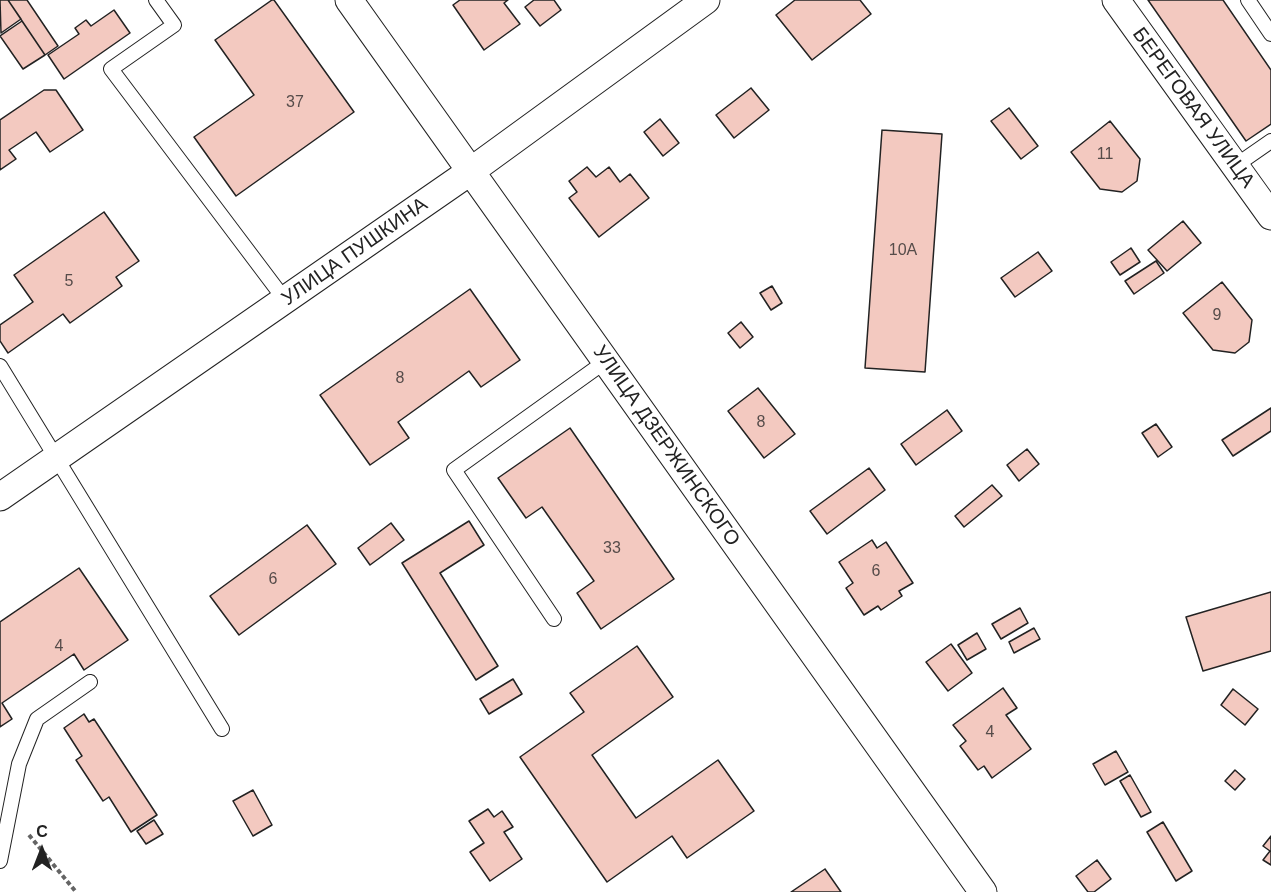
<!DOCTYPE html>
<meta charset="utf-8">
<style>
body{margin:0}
#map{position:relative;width:1271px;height:892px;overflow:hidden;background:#fff;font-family:Arial,sans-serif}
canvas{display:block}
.north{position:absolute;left:12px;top:820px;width:60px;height:60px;-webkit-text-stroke:4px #fff;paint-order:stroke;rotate:0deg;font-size:16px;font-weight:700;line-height:24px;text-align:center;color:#222}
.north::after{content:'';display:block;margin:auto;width:21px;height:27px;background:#222;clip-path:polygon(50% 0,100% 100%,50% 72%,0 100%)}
</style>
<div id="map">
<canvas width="1271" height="892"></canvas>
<div class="north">С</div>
</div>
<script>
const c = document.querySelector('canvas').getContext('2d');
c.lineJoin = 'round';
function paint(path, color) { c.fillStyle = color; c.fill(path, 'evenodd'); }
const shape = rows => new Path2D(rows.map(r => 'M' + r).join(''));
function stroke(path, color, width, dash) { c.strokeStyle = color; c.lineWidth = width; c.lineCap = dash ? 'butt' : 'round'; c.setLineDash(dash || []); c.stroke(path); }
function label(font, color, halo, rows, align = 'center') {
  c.font = font + ' Arial,sans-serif'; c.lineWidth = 4.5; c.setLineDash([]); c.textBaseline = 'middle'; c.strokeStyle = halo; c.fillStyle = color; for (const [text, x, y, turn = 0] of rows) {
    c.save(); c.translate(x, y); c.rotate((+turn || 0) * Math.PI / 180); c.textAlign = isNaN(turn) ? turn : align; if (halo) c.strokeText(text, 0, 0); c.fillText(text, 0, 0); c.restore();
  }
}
const building = shape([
 [0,0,8,0,21,19,1,33,0,0],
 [8,0,27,0,58,46,45,55,8,0],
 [272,0,274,0,354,112,236,196,194,137,254,95,215,40,272,0],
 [460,0,508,0,504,3,520,24,484,50,453,5,460,0],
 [534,0,554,0,561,10,540,26,525,7,534,0],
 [795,0,860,0,871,14,812,60,776,15,795,0],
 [1148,0,1223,0,1271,70,1271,124,1246,141,1148,0],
 [114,10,130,33,64,79,48,55,79,34,75,28,86,20,91,26,114,10],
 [22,21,45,55,23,69,0,36,22,21],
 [751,88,769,110,734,138,716,115,751,88],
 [44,90,56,90,83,130,50,152,36,132,9,150,16,159,0,170,0,120,44,90],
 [1009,108,1038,146,1021,159,991,121,1009,108],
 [660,119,679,143,663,156,644,132,660,119],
 [1110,121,1140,159,1137,181,1122,192,1100,189,1071,152,1110,121],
 [882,130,942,134,925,372,865,368,882,130],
 [587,167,596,177,609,167,620,182,630,174,649,198,599,237,569,198,577,192,569,181,587,167],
 [104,212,139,261,116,277,122,286,70,323,63,314,8,353,0,341,0,325,33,302,14,275,104,212],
 [1183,221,1201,243,1167,271,1148,250,1183,221],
 [1131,248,1140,262,1120,275,1111,262,1131,248],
 [1038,252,1052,271,1015,297,1001,278,1038,252],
 [1156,261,1164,273,1134,294,1125,281,1156,261],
 [1222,282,1252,320,1249,342,1235,353,1213,350,1183,313,1222,282],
 [772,286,782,303,771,310,760,293,772,286],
 [470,289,520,360,481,387,469,371,398,422,409,438,370,465,320,395,470,289],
 [741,322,753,337,740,348,728,333,741,322],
 [758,388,795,434,764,458,728,411,758,388],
 [1271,408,1271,431,1233,456,1222,440,1271,408],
 [947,410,962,431,916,465,901,444,947,410],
 [1156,424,1172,447,1158,457,1142,433,1156,424],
 [570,428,674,579,601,629,577,593,594,581,542,507,526,518,498,478,570,428],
 [1027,449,1039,464,1019,481,1007,465,1027,449],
 [869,468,885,490,827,534,810,511,869,468],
 [992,485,1002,496,964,527,955,516,992,485],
 [469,521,484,545,440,573,498,666,476,680,402,563,469,521],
 [391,523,404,540,370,565,358,548,391,523],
 [307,525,336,564,239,635,210,596,307,525],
 [872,540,877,548,886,542,913,583,899,591,902,596,881,610,878,606,864,615,846,588,853,583,839,562,872,540],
 [79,568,128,640,84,670,74,654,2,703,12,719,0,727,0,622,79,568],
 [1271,592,1271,651,1203,671,1186,617,1271,592],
 [1020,608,1028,623,1001,639,992,624,1020,608],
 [1034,628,1040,639,1014,653,1009,642,1034,628],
 [977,633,986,649,967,660,958,645,977,633],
 [951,644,972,673,948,691,926,662,951,644],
 [637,646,673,697,592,755,636,818,718,760,754,811,687,858,672,836,607,882,520,757,584,712,570,693,637,646],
 [513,679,522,694,489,714,480,699,513,679],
 [1003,688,1017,708,1006,715,1031,749,992,778,984,766,978,770,960,746,966,741,953,725,1003,688],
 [1233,689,1258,709,1245,725,1221,705,1233,689],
 [84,714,89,722,94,719,157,815,131,832,109,797,103,801,76,760,82,756,64,728,84,714],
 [1116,751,1128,772,1105,785,1093,764,1116,751],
 [1235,770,1245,779,1235,790,1225,781,1235,770],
 [1130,775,1151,812,1141,817,1120,781,1130,775],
 [253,790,272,825,253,836,233,801,253,790],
 [488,809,494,817,502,811,513,827,504,832,522,859,490,881,470,852,484,843,469,821,488,809],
 [154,820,163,834,146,844,137,831,154,820],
 [1163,822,1192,871,1176,881,1147,832,1163,822],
 [1271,836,1271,865,1263,860,1270,851,1263,846,1271,836],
 [1097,860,1111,879,1094,892,1088,892,1076,876,1097,860],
 [825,869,841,892,791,892,825,869]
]);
paint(building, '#f3c9c0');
stroke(building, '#222', 1.5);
const lane = shape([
 [156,0,174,25,111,69,285,300],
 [1248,0,1271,34],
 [1235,166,1271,141],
 [0,366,222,729],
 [554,619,454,470,606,361],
 [0,861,19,764,37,719,90,682]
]);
const street = shape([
 [349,0,983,892],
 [1116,0,1271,216],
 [0,497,471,171,706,0]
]);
stroke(lane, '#222', 16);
stroke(street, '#222', 29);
stroke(shape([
 [29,835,76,892]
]), '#646464', 4, [4.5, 3]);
stroke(lane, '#fff', 14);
stroke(street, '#fff', 27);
label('16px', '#564c4a', null, [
 ["37",295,103],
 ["11",1105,155],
 ["10А",903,251],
 ["5",69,282],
 ["9",1217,316],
 ["8",400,379],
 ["8",761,423],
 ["33",612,549],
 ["6",876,572],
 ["6",273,580],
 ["4",59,647],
 ["4",990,733]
]);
label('20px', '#222', '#fff', [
 ["БЕРЕГОВАЯ УЛИЦА",1193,108,54],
 ["УЛИЦА ПУШКИНА",355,252,-35],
 ["УЛИЦА ДЗЕРЖИНСКОГО",666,446,55]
]);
</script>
